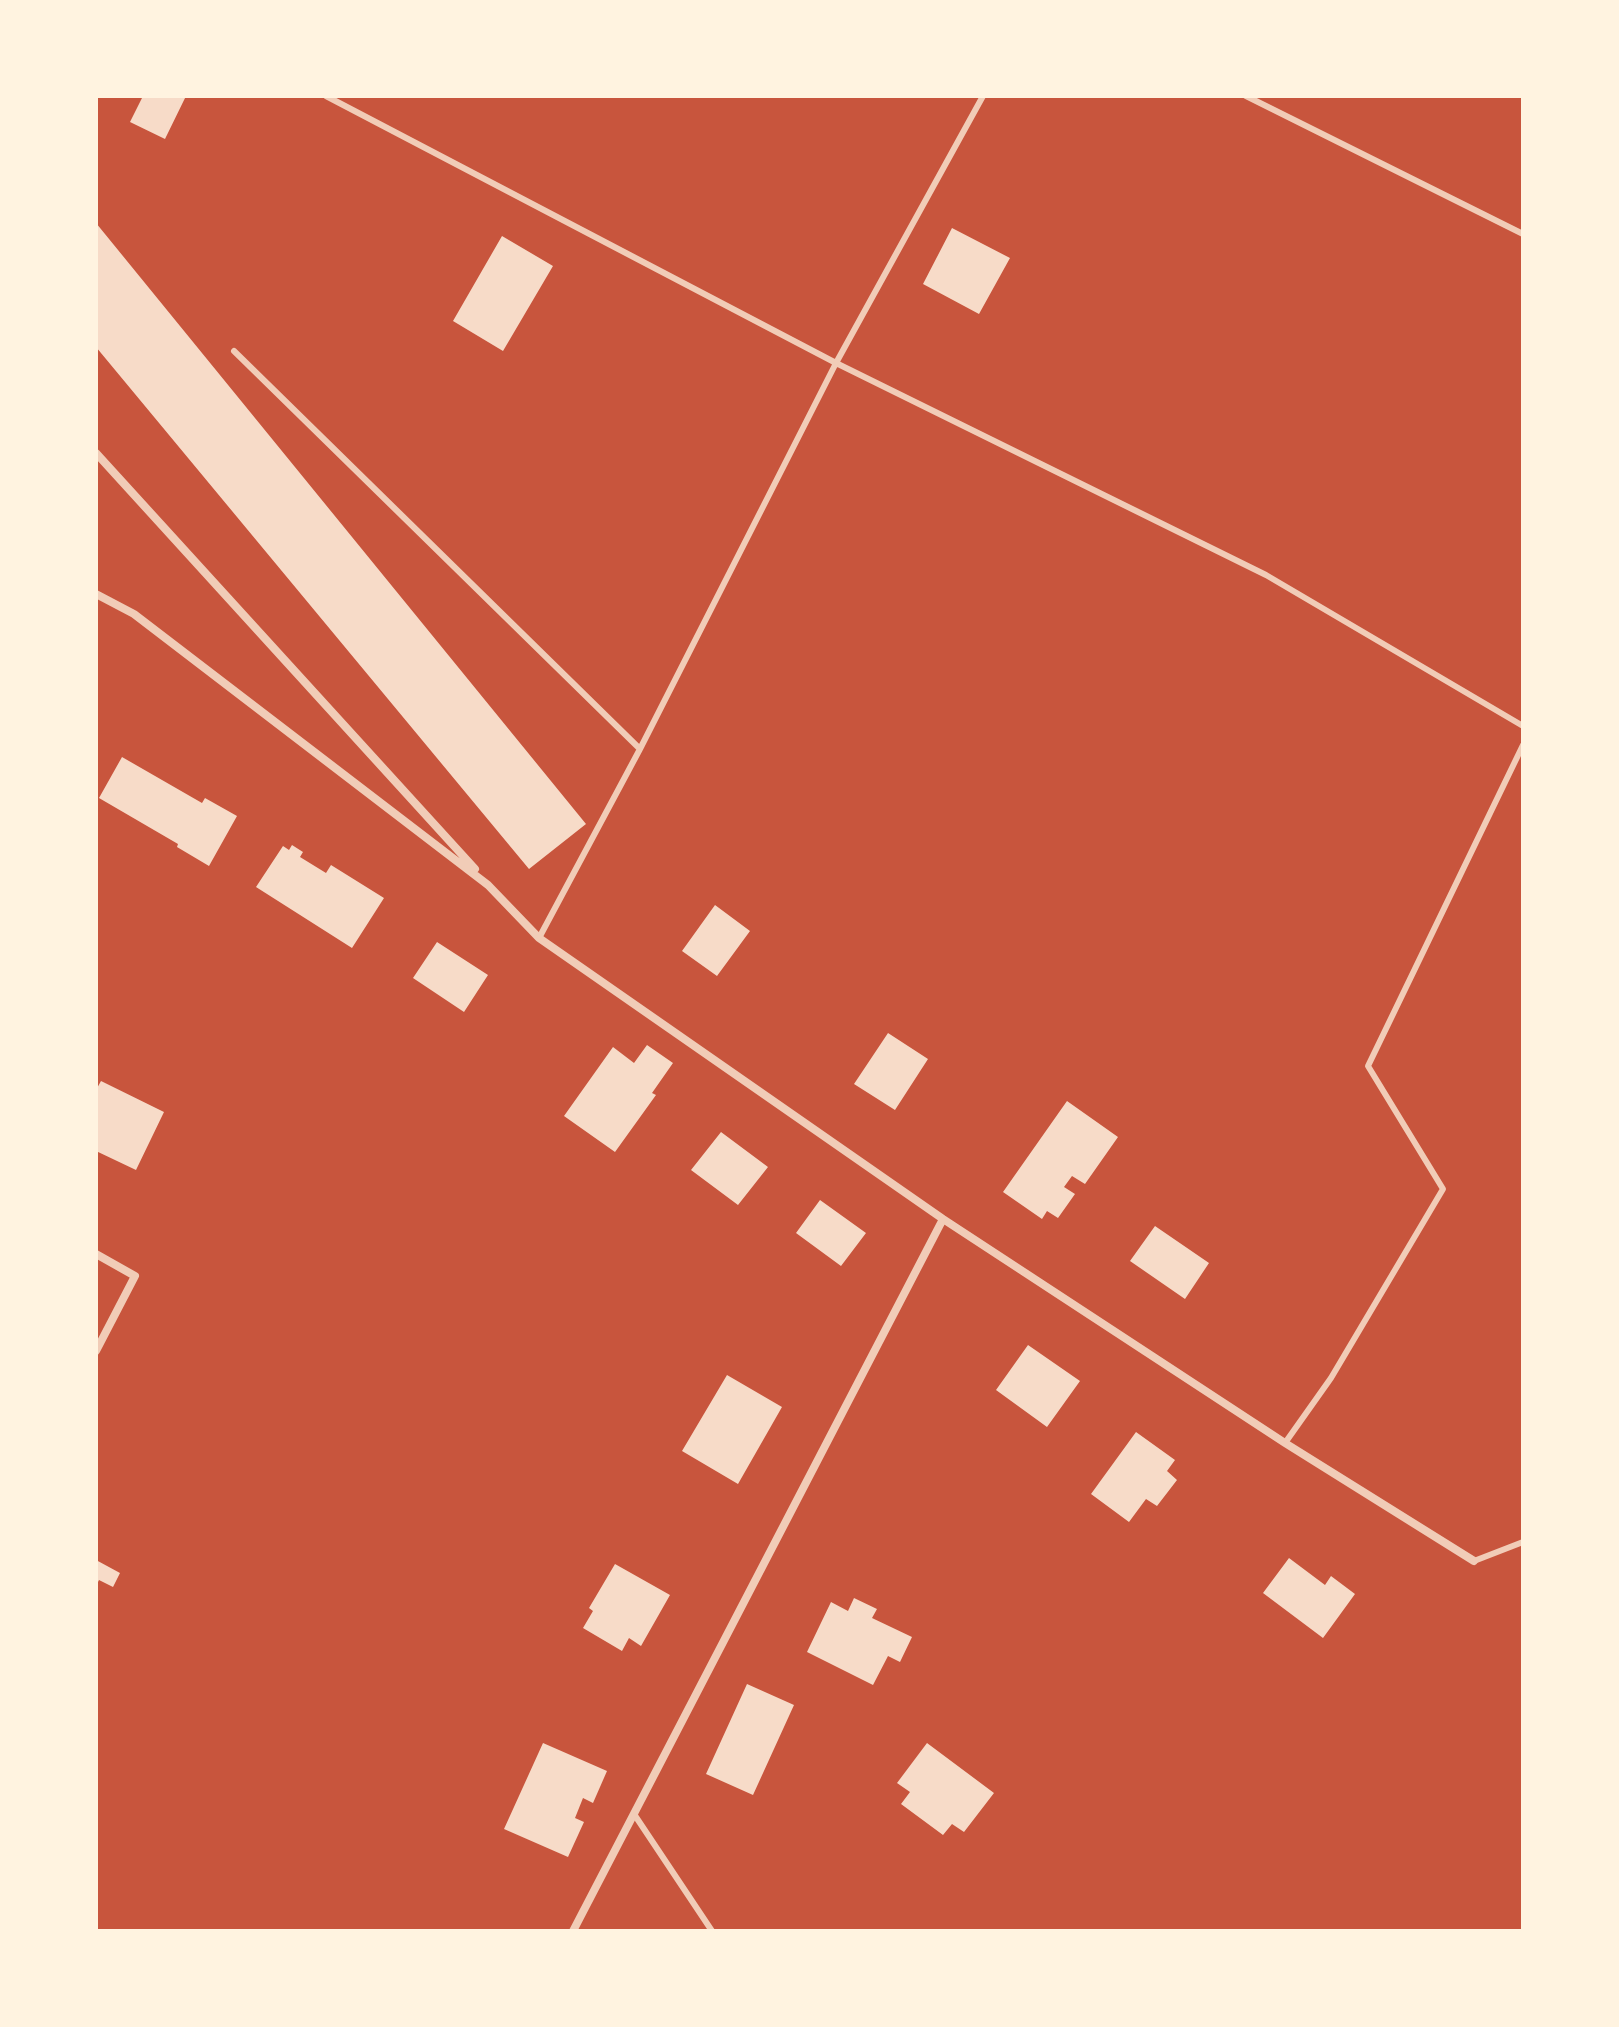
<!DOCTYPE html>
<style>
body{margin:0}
#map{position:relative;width:1619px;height:2027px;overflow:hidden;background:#c8553d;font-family:"Work Sans",sans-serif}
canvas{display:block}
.frame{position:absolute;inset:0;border:98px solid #fff3e0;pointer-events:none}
</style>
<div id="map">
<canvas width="1619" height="2027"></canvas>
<div class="frame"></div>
</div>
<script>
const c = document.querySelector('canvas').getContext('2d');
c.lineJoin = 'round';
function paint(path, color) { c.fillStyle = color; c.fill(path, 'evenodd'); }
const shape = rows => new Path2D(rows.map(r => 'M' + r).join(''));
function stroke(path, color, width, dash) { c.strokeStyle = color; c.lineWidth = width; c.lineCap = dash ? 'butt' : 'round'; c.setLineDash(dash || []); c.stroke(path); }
paint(shape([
 [143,96,186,96,165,139,130,122],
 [96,223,586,824,529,869,96,347],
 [952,228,1010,258,979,314,923,284],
 [502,236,553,266,503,351,453,321],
 [122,757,202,803,205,798,237,816,209,866,177,847,178,844,99,798],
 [292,845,303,852,300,857,326,873,331,865,384,898,352,948,256,887,283,846,289,850],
 [715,905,750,931,717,976,682,951],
 [437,942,488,975,464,1012,413,978],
 [888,1033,928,1059,895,1110,854,1084],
 [647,1045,673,1063,652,1093,656,1095,615,1152,564,1116,613,1047,634,1063],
 [101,1081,164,1112,136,1170,96,1151,96,1090],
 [1067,1101,1118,1137,1085,1184,1072,1176,1064,1187,1075,1194,1058,1218,1047,1211,1042,1219,1003,1192],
 [721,1132,768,1167,738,1205,691,1170],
 [820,1200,866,1233,841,1266,796,1233],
 [1155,1226,1209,1263,1185,1299,1130,1261],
 [1028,1345,1080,1381,1047,1427,996,1390],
 [727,1375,782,1407,738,1484,682,1451],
 [1136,1432,1175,1460,1167,1471,1177,1480,1157,1506,1146,1499,1129,1522,1091,1494],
 [1289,1558,1325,1585,1331,1576,1355,1594,1323,1638,1263,1593],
 [96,1560,120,1573,113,1587,99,1580,96,1586],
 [615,1564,670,1595,641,1646,629,1638,622,1651,583,1628,593,1611,589,1608],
 [854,1598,877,1609,872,1618,912,1637,900,1662,888,1656,873,1685,807,1652,831,1602,848,1611],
 [747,1684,794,1705,753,1795,706,1774],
 [543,1743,607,1771,593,1803,583,1798,575,1818,584,1822,568,1857,504,1829],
 [927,1743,994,1793,964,1832,952,1824,943,1835,901,1804,910,1792,897,1783]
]), '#f7dbc8');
stroke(shape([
 [326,96,836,363,1266,575,1523,726],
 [1246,96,1523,234],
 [234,351,640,749],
 [539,938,640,749,836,363,983,96],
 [1285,1443,1331,1378,1443,1189,1368,1066,1523,745],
 [1474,1561,1523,1542],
 [634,1814,712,1931]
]), '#f1ccb7', 6);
stroke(shape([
 [96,453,475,869],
 [96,594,134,614,488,885,539,938,943,1219,1285,1443,1474,1561],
 [96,1254,135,1276,96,1351],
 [573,1931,943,1219]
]), '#f1ccb7', 8);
</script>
